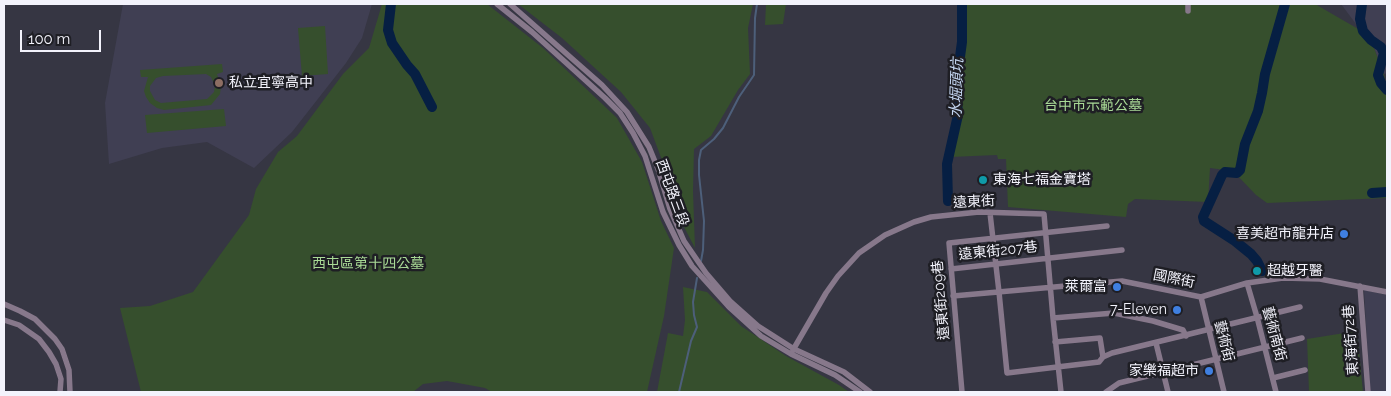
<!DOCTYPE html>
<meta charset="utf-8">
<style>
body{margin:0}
#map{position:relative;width:1391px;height:396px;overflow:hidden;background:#363643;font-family:Raleway,sans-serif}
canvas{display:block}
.frame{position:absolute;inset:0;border:5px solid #f3f3fc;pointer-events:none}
.scale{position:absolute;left:20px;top:30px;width:81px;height:22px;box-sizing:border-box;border:2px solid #f3f3fc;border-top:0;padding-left:6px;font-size:15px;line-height:18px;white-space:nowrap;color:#f3f3fc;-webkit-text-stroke:4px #1e1e24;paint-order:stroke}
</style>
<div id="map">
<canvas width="1391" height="396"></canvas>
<div class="frame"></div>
<div class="scale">100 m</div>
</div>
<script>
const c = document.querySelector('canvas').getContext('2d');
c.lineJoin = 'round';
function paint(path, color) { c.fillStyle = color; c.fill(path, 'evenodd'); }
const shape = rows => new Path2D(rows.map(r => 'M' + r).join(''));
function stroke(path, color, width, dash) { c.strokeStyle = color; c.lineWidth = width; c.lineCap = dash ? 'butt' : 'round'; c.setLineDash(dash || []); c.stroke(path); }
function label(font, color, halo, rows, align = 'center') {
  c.font = font + ' Raleway,"Noto Sans TC",sans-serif'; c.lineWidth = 5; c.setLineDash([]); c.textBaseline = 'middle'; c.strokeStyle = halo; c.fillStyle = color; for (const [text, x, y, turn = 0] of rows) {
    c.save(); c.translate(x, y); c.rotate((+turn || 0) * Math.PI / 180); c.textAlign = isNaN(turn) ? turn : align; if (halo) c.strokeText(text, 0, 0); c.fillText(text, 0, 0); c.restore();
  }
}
paint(shape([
 [123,4,372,4,362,38,346,63,292,132,254,168,207,142,162,148,109,164,105,103],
 [1341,4,1387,4,1387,73,1384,74,1374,48],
 [1364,290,1387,295,1387,392,1370,392]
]), '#403f53');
paint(shape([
 [382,4,487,4,543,48,617,118,642,162,661,221,674,248,664,316,647,392,492,392,485,388,447,381,423,384,413,392,141,392,120,308,150,306,193,292,249,215,256,189,278,152,297,136,343,74,369,48],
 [518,4,753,4,748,28,750,74,738,90,711,136,694,149,693,191,695,248,684,227,675,195,650,128,621,92,562,38],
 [766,4,786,4,783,24,765,25],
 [964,4,1315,4,1360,30,1374,48,1384,74,1387,91,1387,198,1267,203,1256,195,1233,171,1210,168,1208,202,1135,199,1128,204,1126,217,1008,207,1006,159,998,159,997,155,950,157,960,114,958,86,963,42],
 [325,26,328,74,302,76,298,28],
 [222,64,223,72,217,74,221,86,220,94,211,105,164,110,157,108,150,103,146,97,144,91,148,77,141,77,140,70],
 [206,74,211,77,215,86,214,92,207,99,161,103,155,100,150,91,150,86,156,78,163,76],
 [224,109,226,126,147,133,145,115],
 [683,287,707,292,741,326,786,356,839,385,849,392,657,392,668,333,683,336,685,320],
 [1357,331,1363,392,1309,392,1307,339]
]), '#364f2d');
stroke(shape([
 [701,261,703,250,704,221,699,175,699,160,701,150,714,139,723,128,739,97,754,75,755,18,757,4],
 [679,392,691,341,697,327,694,315,693,302,697,278]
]), '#4d5f7a', 2);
stroke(shape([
 [391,4,388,30,392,43,407,65,415,74,432,107],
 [1362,4,1360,19,1363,31,1371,40,1381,47,1384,53,1378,75,1381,83,1387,90],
 [1372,193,1387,192],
 [948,201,947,164,958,115,956,86,962,42,962,4],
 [1262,271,1257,261,1251,254,1235,241,1204,221,1203,217,1222,175,1225,172,1237,173,1240,170,1245,144,1258,111,1262,93,1265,74,1285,4]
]), '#061f43', 10);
stroke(shape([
 [497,4,532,32,605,98,620,113,633,133,645,156,663,212,679,245,692,266,729,307,761,336,791,354,835,375,860,392],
 [510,4,602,85,627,112,649,147,658,169,670,209,684,241,706,273,730,301,758,326,794,349,844,372,870,392],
 [1188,4,1188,11],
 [990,213,999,292,1007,373,1099,362,1103,357,1112,353,1300,307],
 [951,269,1122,250],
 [1247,283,1257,317,1276,392],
 [1360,286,1368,392],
 [953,296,1122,281,1201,297,1247,283,1283,278,1320,279,1387,292],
 [1201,297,1224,392],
 [4,304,20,311,35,319,55,339,62,349,69,370,70,392],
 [1053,318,1114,313,1153,321,1183,330,1186,336],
 [4,320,19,325,39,339,49,352,56,364,61,379,60,392],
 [1055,342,1100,338,1103,357],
 [1156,343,1168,392],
 [793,350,826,293,838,276,859,253,885,235,914,222,931,217,979,212,1044,214,1053,318,1061,392],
 [1273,378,1305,370],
 [962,392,949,243,1107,226],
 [1106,392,1119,383,1302,338]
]), '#87788b', 5.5);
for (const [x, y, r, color] of [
 [219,83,5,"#8d6e63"],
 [983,180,5,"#0f9aa8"],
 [1344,234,5,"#3f7fe0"],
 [1257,271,5,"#0f9aa8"],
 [1117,287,5,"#3f7fe0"],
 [1177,310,5,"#3f7fe0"],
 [1209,371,5,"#3f7fe0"]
]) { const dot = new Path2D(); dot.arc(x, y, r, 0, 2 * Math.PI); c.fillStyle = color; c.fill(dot); stroke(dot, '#1e1e24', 2); }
label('14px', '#f3f3fc', '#1e1e24', [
 ["私立宜寧高中",229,83,"left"],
 ["東海七福金寶塔",993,180,"left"],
 ["喜美超市龍井店",1334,234],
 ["超越牙醫",1267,271,"left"],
 ["萊爾富",1107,287],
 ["7-Eleven",1167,310],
 ["家樂福超市",1199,371]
], 'right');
label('14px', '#a9da96', '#1e1e24', [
 ["台中市示範公墓",1093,106],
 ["西屯區第十四公墓",368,264]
]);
label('14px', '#f3f3fc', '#1e1e24', [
 ["西屯路三段",672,193,70],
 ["遠東街",974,202,-3],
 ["遠東街207巷",998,251,-6],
 ["國際街",1174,279,11],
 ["遠東街209巷",941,300,-95],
 ["藝術南街",1274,334,75],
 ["東海街72巷",1351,340,-94],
 ["藝術街",1224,341,76]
]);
label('italic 15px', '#c5d7f2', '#1e1e24', [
 ["水堀頭坑",957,88,-88]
]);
</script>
